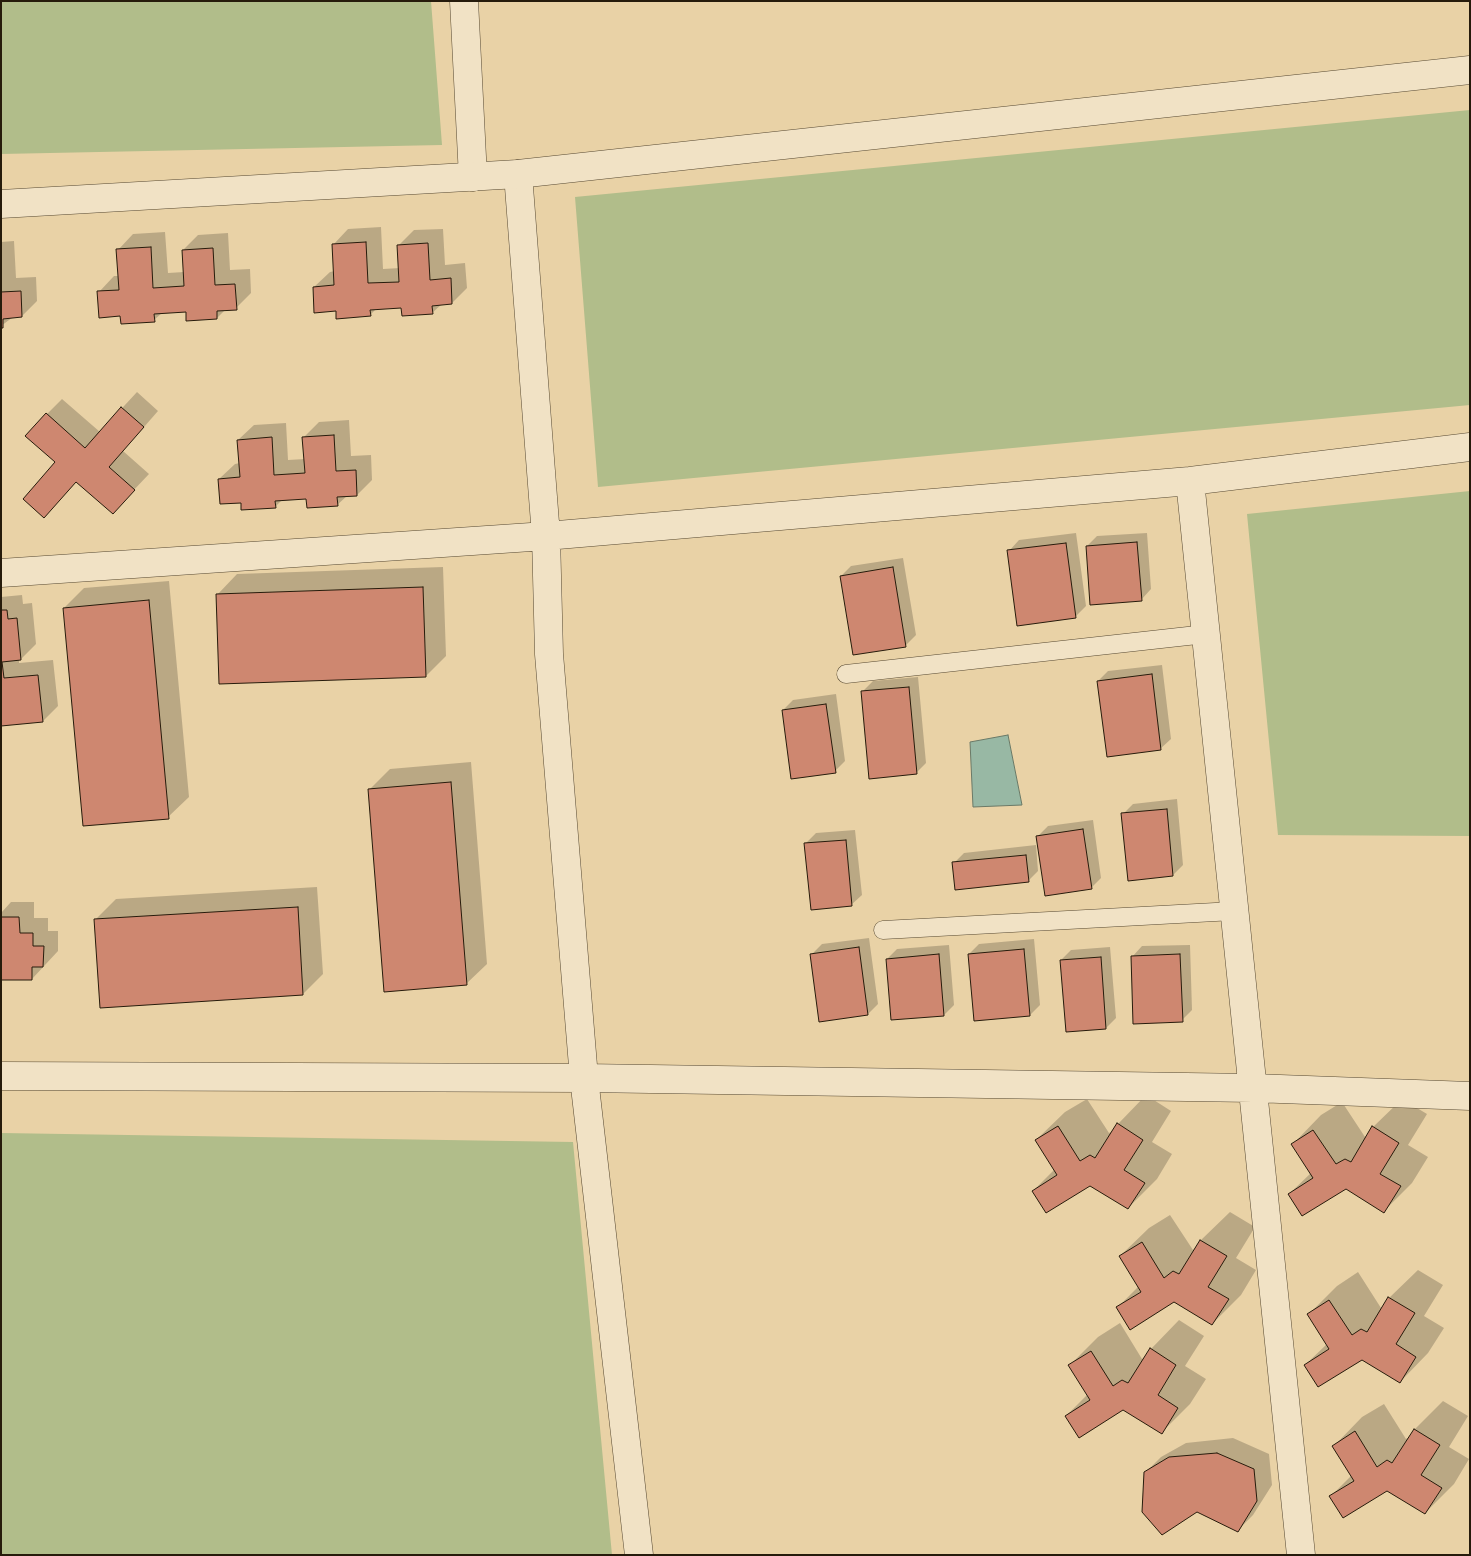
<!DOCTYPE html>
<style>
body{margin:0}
#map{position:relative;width:1471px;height:1556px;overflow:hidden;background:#e9d2a6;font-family:"Libre Bodoni",serif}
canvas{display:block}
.frame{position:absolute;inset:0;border:2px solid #261b0b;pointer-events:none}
</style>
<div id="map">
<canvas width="1471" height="1556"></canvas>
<div class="frame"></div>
</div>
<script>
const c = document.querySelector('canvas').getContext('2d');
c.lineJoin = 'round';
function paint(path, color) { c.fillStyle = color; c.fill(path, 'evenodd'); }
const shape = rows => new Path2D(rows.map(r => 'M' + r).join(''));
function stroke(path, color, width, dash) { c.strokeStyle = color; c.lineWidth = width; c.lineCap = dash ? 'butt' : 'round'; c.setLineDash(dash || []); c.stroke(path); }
paint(shape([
 [1,1,431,1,442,145,1,154],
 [1470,110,1470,405,598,487,575,197],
 [1470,491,1470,836,1278,835,1247,514],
 [1,1133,573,1142,612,1555,1,1555]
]), '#b1bd8a');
const water = shape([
 [1008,735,1022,805,973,807,970,742,1008,735]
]);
paint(water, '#98b8a4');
stroke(water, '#6a7967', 1);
paint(shape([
 [381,227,383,269,400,268,398,246,414,230,443,229,445,265,465,263,467,288,452,303,442,304,432,313,402,306,377,308,370,315,337,310,314,287,330,272,335,271,333,245,348,229],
 [165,232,168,273,184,272,183,250,198,235,228,233,230,270,250,269,251,293,236,308,226,309,217,318,187,311,162,313,154,320,121,315,99,292,114,276,119,276,118,250,133,234],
 [14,241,16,278,36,277,37,301,22,316,13,317,1,326,1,242],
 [137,392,158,411,123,451,149,474,113,512,77,481,44,516,57,462,47,414,62,399,100,432],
 [349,420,351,456,371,455,372,480,357,495,347,496,337,505,307,498,283,499,275,507,242,502,219,479,235,464,240,463,238,440,254,425,286,423,288,460,305,459,304,437,319,422],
 [1076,533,1086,606,1076,616,1018,624,1009,551,1019,540],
 [1147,533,1151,589,1141,600,1087,546,1097,536],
 [903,558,916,635,906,645,841,576,851,566],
 [443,567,446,656,426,676,217,595,237,574],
 [169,581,189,797,168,817,64,608,84,588],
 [22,595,23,604,32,603,36,644,21,659,19,659,19,663,53,660,58,706,43,721,1,725,1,597],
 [1162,665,1171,739,1160,749,1098,681,1108,671],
 [918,677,926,763,916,773,863,691,873,681],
 [836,694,845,761,835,771,783,710,793,700],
 [471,762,487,964,466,984,370,789,390,769],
 [1177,799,1183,865,1173,875,1123,814,1133,804],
 [1093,820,1101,878,1091,888,1038,836,1048,826],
 [855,830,862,895,851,905,806,843,816,833],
 [1036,845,1038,871,1028,881,954,863,964,853],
 [317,887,323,974,303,994,96,919,116,899],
 [11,902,34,902,34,918,48,918,48,931,58,931,58,951,32,979,1,979,1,913],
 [869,938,878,1004,868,1014,811,955,822,944],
 [1034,939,1040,1005,1030,1015,969,954,979,944],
 [949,945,954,1005,944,1015,887,959,897,949],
 [1190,945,1192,1010,1182,1020,1132,957,1142,946],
 [1110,947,1116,1018,1106,1028,1061,960,1071,950],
 [1146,1095,1171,1111,1152,1142,1172,1154,1157,1179,1128,1208,1090,1184,1033,1191,1055,1169,1036,1140,1065,1112,1087,1099,1109,1133,1113,1131,1118,1124],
 [1402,1099,1427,1114,1408,1145,1428,1157,1412,1183,1384,1211,1346,1188,1289,1194,1311,1173,1293,1144,1321,1115,1342,1102,1365,1137,1369,1134,1373,1127],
 [1230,1212,1255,1227,1236,1258,1256,1270,1241,1295,1212,1324,1174,1300,1117,1308,1139,1286,1120,1256,1149,1228,1170,1215,1193,1250,1197,1247,1201,1240],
 [1418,1270,1443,1285,1424,1316,1444,1328,1428,1353,1400,1382,1362,1358,1305,1365,1327,1344,1309,1314,1337,1286,1358,1272,1381,1308,1385,1305,1389,1298],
 [1179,1320,1204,1336,1185,1366,1206,1379,1190,1404,1161,1433,1123,1409,1066,1416,1088,1394,1070,1365,1098,1337,1120,1323,1142,1359,1146,1356,1151,1349],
 [1443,1401,1468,1416,1449,1447,1469,1459,1454,1484,1425,1513,1387,1489,1331,1496,1352,1475,1334,1446,1362,1417,1384,1404,1406,1439,1411,1436,1415,1429],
 [1233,1438,1269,1454,1272,1485,1253,1515,1238,1530,1145,1473,1161,1457,1186,1443]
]), '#0003');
const building = shape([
 [366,242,368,283,399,282,397,245,428,243,430,280,451,278,452,304,432,306,433,314,402,316,401,308,370,310,371,316,336,319,336,311,314,313,313,287,334,285,332,244,366,242],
 [151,247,153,288,184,286,182,250,213,248,215,285,235,284,237,310,217,311,217,319,186,321,186,312,154,314,155,322,121,324,120,316,99,318,97,291,119,290,116,249,151,247],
 [1,289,1,292,21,291,22,317,3,319,3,328,1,328,1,289],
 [121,407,144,427,109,467,135,490,113,514,76,482,44,518,23,499,55,462,25,436,46,413,85,448,121,407],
 [334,435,336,471,356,470,357,496,337,497,338,506,307,508,306,499,275,501,276,508,241,510,241,503,220,504,218,479,240,477,237,440,272,437,274,475,305,473,302,437,334,435],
 [1137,542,1142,601,1090,605,1086,546,1137,542],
 [1066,543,1076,618,1017,626,1007,550,1066,543],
 [893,567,906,647,853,655,840,576,893,567],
 [423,587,426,677,219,684,216,594,423,587],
 [149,600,169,819,83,826,63,608,149,600],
 [1,610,7,610,8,619,17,618,21,660,2,662,4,678,38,675,43,722,1,726,1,610],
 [1152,674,1161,750,1107,757,1097,681,1152,674],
 [909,687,917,774,869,779,861,691,909,687],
 [826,704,836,773,791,779,782,710,826,704],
 [451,782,467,985,384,992,368,789,451,782],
 [1167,809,1173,876,1128,881,1121,813,1167,809],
 [1083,829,1092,889,1045,896,1036,836,1083,829],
 [846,840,852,906,811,910,804,843,846,840],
 [1026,855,1029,882,955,890,952,862,1026,855],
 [298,907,303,995,100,1008,94,919,298,907],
 [1,917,19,917,20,933,33,933,33,946,44,946,43,967,32,967,32,980,1,980,1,917],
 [859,947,868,1015,819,1022,810,954,859,947],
 [1024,949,1030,1016,974,1021,968,954,1024,949],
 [939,954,944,1016,891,1020,886,959,939,954],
 [1180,954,1183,1022,1133,1024,1131,956,1180,954],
 [1101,957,1106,1029,1066,1032,1060,960,1101,957],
 [1117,1123,1143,1140,1124,1170,1145,1183,1128,1209,1090,1186,1046,1213,1032,1191,1057,1175,1035,1140,1058,1126,1080,1161,1090,1155,1095,1158,1117,1123],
 [1372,1126,1399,1143,1380,1174,1401,1186,1384,1213,1346,1189,1302,1216,1288,1194,1313,1178,1291,1144,1313,1130,1336,1164,1345,1159,1351,1162,1372,1126],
 [1200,1240,1227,1256,1208,1287,1229,1299,1212,1325,1174,1302,1130,1330,1116,1307,1141,1292,1119,1256,1142,1242,1164,1278,1173,1271,1179,1274,1200,1240],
 [1388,1297,1415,1313,1396,1344,1416,1357,1400,1383,1362,1360,1318,1387,1304,1365,1329,1349,1307,1314,1329,1300,1352,1335,1361,1329,1367,1332,1388,1297],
 [1150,1348,1176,1365,1158,1395,1178,1408,1162,1434,1123,1410,1079,1438,1065,1416,1090,1400,1068,1365,1091,1351,1113,1386,1122,1380,1128,1383,1150,1348],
 [1414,1429,1440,1445,1421,1475,1442,1488,1425,1514,1387,1491,1343,1518,1329,1496,1354,1481,1332,1446,1355,1431,1377,1467,1387,1460,1392,1463,1414,1429],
 [1217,1453,1254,1469,1257,1501,1238,1532,1197,1512,1162,1535,1142,1512,1144,1472,1169,1457,1217,1453]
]);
paint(building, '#ce8770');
stroke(building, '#261b0b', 1);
const service = shape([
 [846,674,1206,634],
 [883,930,1234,911]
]);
const minor = shape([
 [464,1,473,177],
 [518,174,546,536,549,654,584,1078,639,1555],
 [1190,481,1301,1555],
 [1,573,546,536,1190,481,1470,447],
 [1,1076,584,1078,1253,1088,1470,1096]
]);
const tertiary = shape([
 [1,204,518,174,1470,70]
]);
stroke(service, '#574932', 19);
stroke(minor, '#574932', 29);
stroke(tertiary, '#574932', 29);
stroke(service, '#f1e2c5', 18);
stroke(minor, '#f1e2c5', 28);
stroke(tertiary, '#f1e2c5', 28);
</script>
